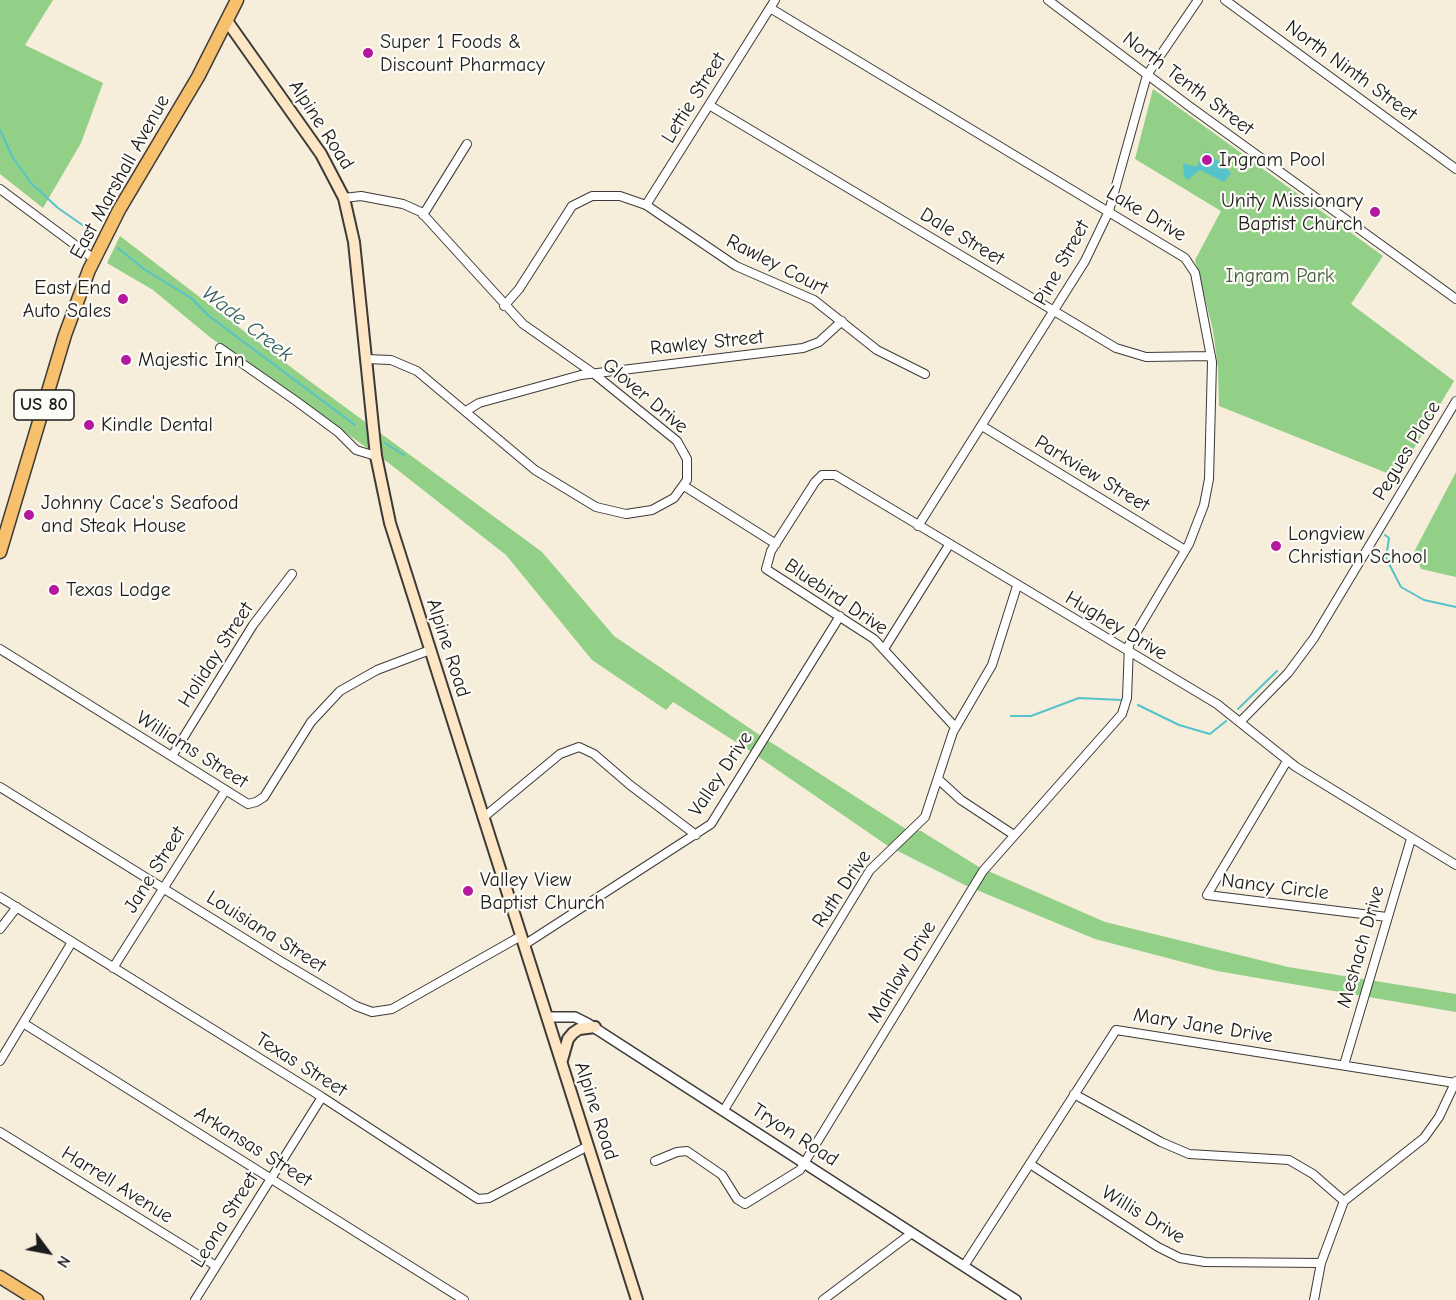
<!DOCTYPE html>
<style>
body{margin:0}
#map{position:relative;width:1456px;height:1300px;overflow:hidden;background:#f6eddb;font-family:"Comic Neue",sans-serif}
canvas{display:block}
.north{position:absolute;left:18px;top:1222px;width:60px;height:60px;-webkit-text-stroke:4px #fdfcf7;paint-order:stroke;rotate:122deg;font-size:16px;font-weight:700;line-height:24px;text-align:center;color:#1c1c1c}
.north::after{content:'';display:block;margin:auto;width:21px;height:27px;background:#1c1c1c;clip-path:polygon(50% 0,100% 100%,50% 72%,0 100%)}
</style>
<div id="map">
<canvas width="1456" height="1300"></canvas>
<div class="north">N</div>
</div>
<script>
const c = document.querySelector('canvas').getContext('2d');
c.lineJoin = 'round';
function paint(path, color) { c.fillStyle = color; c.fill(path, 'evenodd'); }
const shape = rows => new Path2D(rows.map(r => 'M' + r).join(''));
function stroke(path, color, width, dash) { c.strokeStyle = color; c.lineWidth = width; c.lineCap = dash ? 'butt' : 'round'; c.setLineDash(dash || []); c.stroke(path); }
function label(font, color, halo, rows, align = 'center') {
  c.font = font + ' "Comic Neue",sans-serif'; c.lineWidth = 4.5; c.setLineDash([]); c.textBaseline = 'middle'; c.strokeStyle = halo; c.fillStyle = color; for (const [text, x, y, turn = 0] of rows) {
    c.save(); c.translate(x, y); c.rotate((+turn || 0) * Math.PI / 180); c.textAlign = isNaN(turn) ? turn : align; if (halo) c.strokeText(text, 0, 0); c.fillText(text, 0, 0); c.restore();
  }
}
paint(shape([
 [0,0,53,0,25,45,103,83,81,143,43,208,0,174],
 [1153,89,1383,256,1351,304,1454,381,1397,477,1219,406,1218,368,1213,330,1195,260,1221,211,1135,159],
 [120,236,300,374,542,552,614,636,761,736,906,829,921,831,979,867,1105,922,1288,967,1456,994,1456,1012,1217,971,1095,939,967,886,888,846,750,751,673,702,666,710,592,660,506,555,390,464,211,338,153,290,107,263],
 [1456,472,1456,577,1421,569,1414,552]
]), '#91d086');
paint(shape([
 [1207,151,1231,173,1224,182,1200,170,1187,180,1184,176,1183,163,1196,167]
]), '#55c3ca');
stroke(shape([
 [0,130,13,158,31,183,58,208,91,231],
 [118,248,144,269,191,298,209,316,355,425],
 [385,443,404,455],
 [1385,535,1389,538,1386,558,1401,587,1424,600,1456,607],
 [1138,705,1179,725,1210,734,1226,721],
 [1238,709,1277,671],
 [1011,716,1031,716,1079,698,1121,700]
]), '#55c3ca', 2);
const minor = shape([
 [1048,0,1189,106,1456,299],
 [1225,0,1456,169],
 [709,105,1116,348,1146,357,1211,356],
 [0,189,94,259],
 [344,198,361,196,403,204,421,212,523,324,593,373,677,441,687,459,687,480,674,498,652,510,626,514,596,507,535,470,417,371,391,360,366,359],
 [646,205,775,0],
 [423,215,467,144],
 [504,306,519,289,572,206,592,196,620,196,646,205,736,266,814,300,877,350,925,374],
 [220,348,296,401,338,432,356,450,376,456],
 [466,411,479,403,581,375,803,348,819,342,842,321],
 [982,426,1185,550],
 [684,486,776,544],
 [918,526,1085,261,1109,211,1147,75,1198,0],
 [0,649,248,804,256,802,264,797,311,722,340,691,377,670,430,650],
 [884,649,949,545],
 [1240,722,1288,673,1314,638,1456,401],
 [955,727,874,639,766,569,771,551,815,482,822,475,835,475,1217,704,1296,767,1456,865],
 [172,756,253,625,292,574],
 [1287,761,1207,895,1387,917],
 [938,779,961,800,1014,835],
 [0,787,282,962,356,1006,372,1012,392,1009,521,936],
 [484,817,560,754,579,747,594,754,630,785,696,835],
 [0,897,322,1097,478,1199,489,1198,588,1146],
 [0,929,17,907],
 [524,945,711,824,840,616],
 [113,968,225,791],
 [23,1023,464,1300],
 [0,1061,72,942],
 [1344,1065,1411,839],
 [1074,1094,1161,1142,1189,1154,1289,1160,1313,1174,1344,1201],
 [724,1110,870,870,925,817,953,732,992,665,1017,586],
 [0,1132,216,1266],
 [655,1161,677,1152,687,1151,722,1175,737,1199,745,1204,800,1170,983,871,1122,714,1127,698,1129,645,1189,544,1204,505,1209,479,1212,362,1195,273,1185,258,770,8],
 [1030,1164,1158,1247,1180,1258,1205,1262,1321,1263],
 [964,1266,1116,1030,1455,1083],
 [195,1300,322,1097],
 [823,1300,912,1233],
 [1314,1300,1321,1263,1344,1201,1424,1138,1439,1117,1456,1081]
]);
const tertiary = shape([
 [547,1017,575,1017,587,1023,1016,1300]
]);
const secondary = shape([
 [227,21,321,154,344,198,354,242,376,456,390,523,637,1300],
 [562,1060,568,1039,573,1033,579,1029,595,1027]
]);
const primary = shape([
 [0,552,65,335,89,270,119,210,198,77,237,0],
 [0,1277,37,1300]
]);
stroke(minor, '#3d3b39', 10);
stroke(tertiary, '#3d3b39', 12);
stroke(secondary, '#3d3b39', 14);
stroke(primary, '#3d3b39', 15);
stroke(minor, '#fff', 8);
stroke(tertiary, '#fff', 9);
stroke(secondary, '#fce6c4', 10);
stroke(primary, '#f7c06c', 12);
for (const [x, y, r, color] of [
 [368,53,6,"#b5179e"],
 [1207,160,6,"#b5179e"],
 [1375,212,6,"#b5179e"],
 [123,299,6,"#b5179e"],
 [126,360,6,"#b5179e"],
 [89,425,6,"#b5179e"],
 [29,515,6,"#b5179e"],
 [1276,546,6,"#b5179e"],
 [54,590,6,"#b5179e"],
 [468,891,6,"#b5179e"]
]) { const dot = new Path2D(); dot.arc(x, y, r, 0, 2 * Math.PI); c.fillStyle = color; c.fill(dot); stroke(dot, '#fdfcf7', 2); }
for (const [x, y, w] of [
 [44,405,60]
]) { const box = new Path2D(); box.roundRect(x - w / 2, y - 15, w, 30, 4.5); c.fillStyle = '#fdfcf7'; c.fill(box); stroke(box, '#1c1c1c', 1.5); }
label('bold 18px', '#1c1c1c', null, [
 ["US 80",44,405]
]);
label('20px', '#1c1c1c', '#fdfcf7', [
 ["Super 1 Foods &",380,42],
 ["Discount Pharmacy",380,65],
 ["Ingram Pool",1219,160],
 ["Unity Missionary",1363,201,"right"],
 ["Baptist Church",1363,224,"right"],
 ["East End",111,288,"right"],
 ["Auto Sales",111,311,"right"],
 ["Majestic Inn",138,360],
 ["Kindle Dental",101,425],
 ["Johnny Cace's Seafood",41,503],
 ["and Steak House",41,526],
 ["Longview",1288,534],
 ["Christian School",1288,557],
 ["Texas Lodge",66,590],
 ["Valley View",480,880],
 ["Baptist Church",480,903]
], 'left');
label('20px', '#1c1c1c', '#fdfcf7', [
 ["North Ninth Street",1351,71,36],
 ["North Tenth Street",1188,84,37],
 ["Lettie Street",694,98,-58],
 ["Alpine Road",321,125,57],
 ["East Marshall Avenue",120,177,-61],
 ["Lake Drive",1146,214,31],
 ["Dale Street",962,237,31],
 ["Pine Street",1062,263,-61],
 ["Rawley Court",777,265,27],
 ["Rawley Street",707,343,-6],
 ["Glover Drive",645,396,40],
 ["Pegues Place",1407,451,-59],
 ["Parkview Street",1092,474,31],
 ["Bluebird Drive",836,597,34],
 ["Hughey Drive",1116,626,31],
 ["Alpine Road",448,648,72],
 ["Holiday Street",216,655,-57],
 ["Williams Street",192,750,32],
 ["Valley Drive",721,774,-56],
 ["Jane Street",155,870,-58],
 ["Nancy Circle",1275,887,7],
 ["Ruth Drive",842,889,-56],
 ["Louisiana Street",266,932,32],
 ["Meshach Drive",1361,947,-74],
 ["Mahlow Drive",902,972,-59],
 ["Mary Jane Drive",1203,1026,9],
 ["Texas Street",301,1065,32],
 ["Alpine Road",596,1111,72],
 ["Tryon Road",795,1135,33],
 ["Arkansas Street",253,1147,32],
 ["Harrell Avenue",117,1185,32],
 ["Willis Drive",1143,1215,31],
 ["Leona Street",225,1220,-58]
]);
label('20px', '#455b41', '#fdfcf7', [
 ["Ingram Park",1280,276]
]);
label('italic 21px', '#335f62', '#fdfcf7', [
 ["Wade Creek",247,324,38]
]);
</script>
